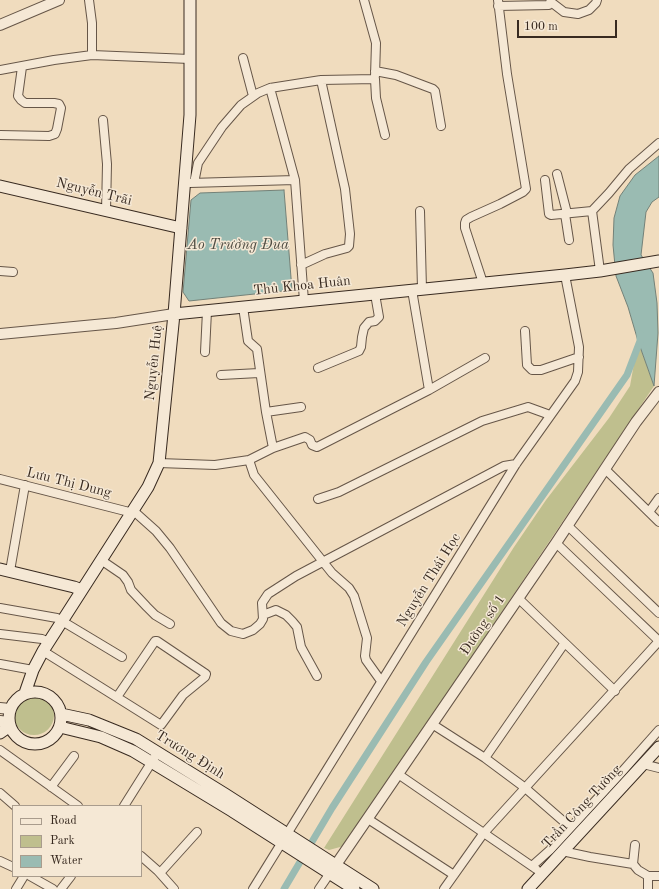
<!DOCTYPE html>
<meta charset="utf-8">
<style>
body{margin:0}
#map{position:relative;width:659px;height:889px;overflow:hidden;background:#f0dcbe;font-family:"Old Standard TT",serif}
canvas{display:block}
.legend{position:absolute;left:12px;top:805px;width:130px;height:72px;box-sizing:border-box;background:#f5e8d5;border:1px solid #a99c8d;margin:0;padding:5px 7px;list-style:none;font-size:12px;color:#382a20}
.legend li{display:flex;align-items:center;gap:8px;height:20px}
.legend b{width:20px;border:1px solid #a99c8d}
.scale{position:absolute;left:517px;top:20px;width:100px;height:18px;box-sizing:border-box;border:2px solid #382a20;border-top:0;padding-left:5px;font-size:12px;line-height:14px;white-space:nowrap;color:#382a20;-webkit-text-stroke:3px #f5e8d5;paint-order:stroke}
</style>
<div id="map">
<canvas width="659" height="889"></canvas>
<ul class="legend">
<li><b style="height:5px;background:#f5e8d5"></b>Road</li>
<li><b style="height:11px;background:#bfbf8e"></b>Park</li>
<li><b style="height:11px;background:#9abbb2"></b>Water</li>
</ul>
<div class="scale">100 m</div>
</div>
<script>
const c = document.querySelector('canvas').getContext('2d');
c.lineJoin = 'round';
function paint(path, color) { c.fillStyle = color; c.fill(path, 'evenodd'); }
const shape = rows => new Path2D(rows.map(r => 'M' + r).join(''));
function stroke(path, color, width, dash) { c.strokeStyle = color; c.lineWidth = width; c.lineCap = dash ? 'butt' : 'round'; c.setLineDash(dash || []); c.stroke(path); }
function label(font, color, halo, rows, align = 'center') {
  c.font = font + ' "Old Standard TT",serif'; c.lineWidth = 3; c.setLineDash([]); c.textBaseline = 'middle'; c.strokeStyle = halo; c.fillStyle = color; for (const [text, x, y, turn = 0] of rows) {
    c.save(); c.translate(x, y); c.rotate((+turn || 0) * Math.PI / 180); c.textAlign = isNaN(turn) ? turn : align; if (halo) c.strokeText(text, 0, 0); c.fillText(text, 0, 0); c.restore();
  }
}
paint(shape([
 [638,341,654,386,344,846,329,850,324,848,514,547,546,500,609,418,630,386],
 '14 715a20 20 0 1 1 40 0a20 20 0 1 1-40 0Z'
]), '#bfbf8e');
const water = shape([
 [659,156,659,197,652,202,646,212,641,255,653,273,657,303,658,333,654,386,638,341,628,307,616,276,613,245,614,218,620,196,635,175,659,156],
 [284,190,292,290,189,301,183,292,191,200,200,193,284,190]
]);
paint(water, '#9abbb2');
stroke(water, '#738178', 1);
stroke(shape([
 [284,889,332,808,426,662,627,375,640,341,640,334]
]), '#9abbb2', 7);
const minor = shape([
 [89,0,92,23,92,55],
 [364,0,376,43,375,76],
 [551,2,564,12,578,14,589,10,596,3,597,0],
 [498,6,549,5,551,0],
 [243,58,253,96],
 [0,70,54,60,92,55,190,59],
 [375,71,396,75,433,89,435,91,441,126],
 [270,88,321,80,375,79,376,98,385,135],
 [103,120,107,164,106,211],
 [0,135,49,136,55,134,57,129,61,108,59,104,54,103,25,103,21,100,18,96,22,67],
 [557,174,567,213],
 [545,180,549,214,551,215,592,211,609,193,629,169,659,143],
 [190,183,295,180],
 [194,183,198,163,222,127,241,105,258,93,270,88,295,180,304,301],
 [420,211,422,289],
 [592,211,600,271],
 [565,214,569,240],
 [301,265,325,254,347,248,349,246,350,234,345,189,321,80],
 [0,271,13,272],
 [483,283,465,228,465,223,466,220,471,217,500,204,523,192,526,189,507,74,498,0],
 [412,290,429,390],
 [243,307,248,341,257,349,266,412,273,448],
 [525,331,527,365,532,370,541,370,579,357],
 [205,352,207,311],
 [318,368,359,351,361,347,362,337,364,328,369,322,375,321,379,317,375,294],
 [221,375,259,373],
 [266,412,301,407],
 [159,463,215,465,249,460],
 [605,469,659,522],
 [0,479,137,514,156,531,170,548,221,623,231,631,243,634,253,630,260,624,263,619,262,603,268,594,296,576,504,466,516,464],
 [318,499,339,492,482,421,528,407,550,415],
 [649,512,659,498],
 [567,525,659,613],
 [101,560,123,575,128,582,131,590,147,607,155,615,170,624],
 [10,571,25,485],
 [518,598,615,691],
 [0,608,57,618,122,657],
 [263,615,276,610,286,615,292,621,297,627,301,647,317,676],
 [0,634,42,639,49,642],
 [43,651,161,725,183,695,205,677,206,674,157,641,155,641,117,697],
 [0,664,33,670],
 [381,681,366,660,365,656,367,638,354,596,349,588,332,573,254,475,249,460,273,448,305,437,310,440,312,445,317,447,429,390,485,358],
 [432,724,485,758,524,787,570,827],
 [0,750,78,806],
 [485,758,564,644],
 [643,764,659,768],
 [398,774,536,869],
 [51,787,74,756],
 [0,793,15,806],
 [124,806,158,752],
 [368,819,454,875],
 [635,845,633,864,638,870,648,876,648,889],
 [562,851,590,857,633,864],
 [141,856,158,871,174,889],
 [0,861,13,867],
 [532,866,550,850,620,774,659,730],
 [160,873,197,832],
 [30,876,53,889],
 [648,876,659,876],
 [16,889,24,876],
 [61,889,71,876],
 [253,889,516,464,575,381,578,372,579,347,565,275],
 [319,889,330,873],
 [444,889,483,834,659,641,556,543]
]);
const tertiary = shape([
 [0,25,59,0],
 [0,334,116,323,174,314],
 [0,708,10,709],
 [0,721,9,722],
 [331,872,556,543,636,422,659,392]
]);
const secondary = shape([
 [0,186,181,228],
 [174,314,565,275,600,271,659,261],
 [0,569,74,587,82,590],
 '9 718a26 26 0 1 1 52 0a26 26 0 1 1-52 0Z',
 [25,693,33,670,43,651,148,487,159,463,174,314,190,115,190,0],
 [61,714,89,720,136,739,225,794,373,889],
 [60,727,101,737,133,751,232,811,354,889],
 [0,733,10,726],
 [528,889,659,747]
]);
stroke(minor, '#665648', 10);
stroke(tertiary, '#665648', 12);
stroke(secondary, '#382a20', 13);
stroke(minor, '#f5e8d5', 8);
stroke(tertiary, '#f5e8d5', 10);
stroke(secondary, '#f5e8d5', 11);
label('14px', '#382a20', '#f5e8d5', [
 ["Nguyễn Trãi",94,192,14],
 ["Thủ Khoa Huân",302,286,-6],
 ["Nguyễn Huệ",154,363,-84],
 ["Lưu Thị Dung",69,483,14],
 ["Nguyễn Thái Học",429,580,-58],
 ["Đường số 1",483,625,-56],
 ["Trương Định",190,755,32],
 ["Trần Công Tường",582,807,-47]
]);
label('italic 15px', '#504e44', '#f5e8d5', [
 ["Ao Trường Đua",238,245]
]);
</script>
